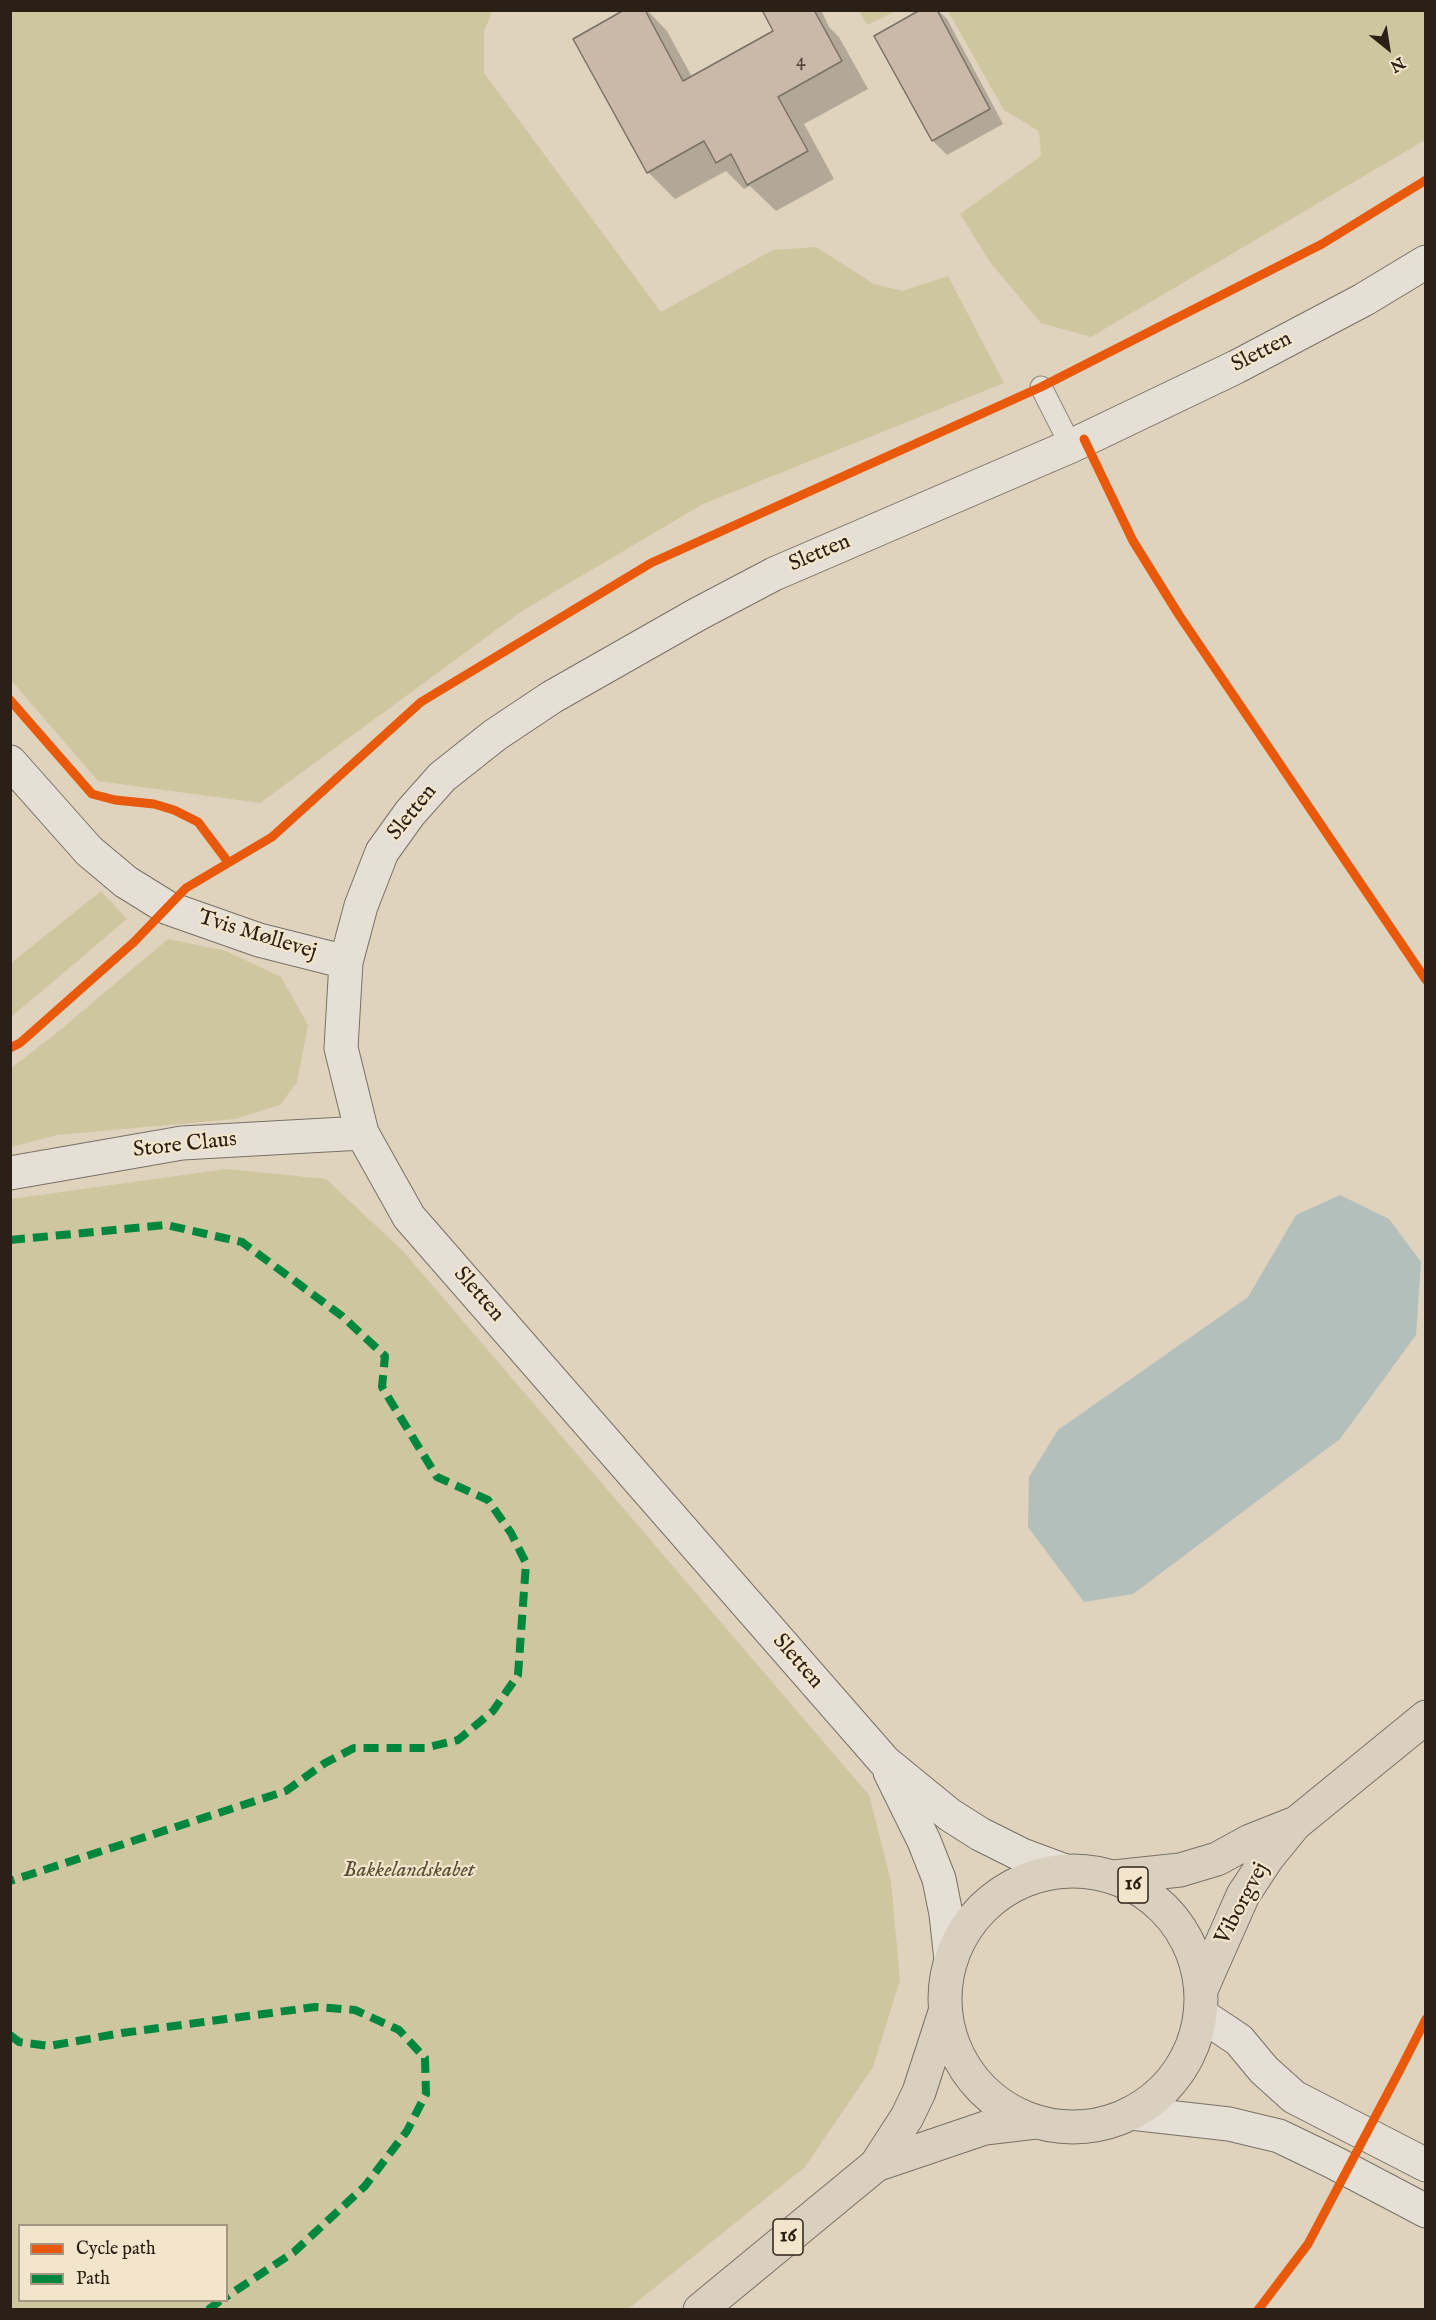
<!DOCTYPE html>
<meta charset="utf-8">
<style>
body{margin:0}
#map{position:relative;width:1436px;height:2320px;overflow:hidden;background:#dfd3be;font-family:"IM FELL English",serif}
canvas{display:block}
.frame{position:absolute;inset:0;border:12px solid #2b2015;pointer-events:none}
.legend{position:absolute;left:18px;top:2224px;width:210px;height:78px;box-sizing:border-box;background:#f3e5cc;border:2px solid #a39683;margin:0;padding:8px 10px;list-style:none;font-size:18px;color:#2b2015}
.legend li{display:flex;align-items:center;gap:12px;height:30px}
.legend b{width:30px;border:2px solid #a39683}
.north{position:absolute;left:1358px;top:18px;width:60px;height:60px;-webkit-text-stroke:4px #f3e5cc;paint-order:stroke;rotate:150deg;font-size:16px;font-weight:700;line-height:24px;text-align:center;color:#2b2015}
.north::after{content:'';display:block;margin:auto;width:21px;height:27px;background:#2b2015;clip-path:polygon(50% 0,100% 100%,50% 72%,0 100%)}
</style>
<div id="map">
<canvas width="1436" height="2320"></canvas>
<div class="frame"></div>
<ul class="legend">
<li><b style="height:8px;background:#e8590c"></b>Cycle path</li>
<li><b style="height:8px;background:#00873e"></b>Path</li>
</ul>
<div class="north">N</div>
</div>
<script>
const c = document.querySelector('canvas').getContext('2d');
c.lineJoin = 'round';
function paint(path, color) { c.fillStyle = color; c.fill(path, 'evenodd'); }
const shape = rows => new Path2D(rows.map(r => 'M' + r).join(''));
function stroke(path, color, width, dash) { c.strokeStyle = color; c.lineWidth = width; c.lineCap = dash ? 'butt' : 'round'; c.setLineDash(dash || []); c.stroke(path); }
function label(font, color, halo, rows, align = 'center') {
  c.font = font + ' "IM FELL English",serif'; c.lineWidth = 4.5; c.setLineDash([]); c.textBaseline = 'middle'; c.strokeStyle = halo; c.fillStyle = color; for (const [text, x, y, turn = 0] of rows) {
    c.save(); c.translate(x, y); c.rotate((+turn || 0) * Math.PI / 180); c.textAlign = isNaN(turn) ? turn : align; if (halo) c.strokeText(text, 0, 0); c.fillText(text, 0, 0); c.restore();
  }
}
paint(shape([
 [10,11,492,11,484,32,484,73,661,312,773,250,816,247,874,284,902,291,948,276,1004,383,703,504,522,611,260,803,98,781,11,680],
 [859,11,896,11,867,25],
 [948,11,1425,11,1425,140,1091,337,1041,323,990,262,960,214,1041,156,1039,131,1004,110],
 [101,891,127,919,11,1017,11,963],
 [168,939,226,951,281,977,308,1025,297,1082,280,1105,235,1119,57,1135,11,1147,11,1068,53,1036],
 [227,1169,326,1179,403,1251,869,1795,891,1881,900,1980,873,2067,805,2167,628,2309,11,2309,11,1199],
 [20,2226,226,2226,226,2300,20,2300]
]), '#cdc69f');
paint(shape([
 [1340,1195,1389,1219,1421,1262,1416,1335,1340,1439,1133,1594,1084,1602,1028,1527,1029,1477,1058,1430,1248,1297,1296,1215]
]), '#b2bfba');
paint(shape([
 [627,10,647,10,667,31,692,77,775,32,764,10,821,10,829,27,839,37,868,89,804,124,834,179,776,211,750,186,744,189,726,171,675,199,648,172],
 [923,10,938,10,947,19,1003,124,947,155,933,141]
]), '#0003');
const building = shape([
 [624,10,645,10,683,81,773,31,762,10,814,10,842,61,778,97,808,151,747,185,731,154,716,163,704,141,647,173,573,39,624,10],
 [920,10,937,10,990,109,932,141,874,36,920,10]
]);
paint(building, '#cab8a9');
stroke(building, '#787165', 1.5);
const lane = shape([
 [1041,387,1071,446]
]);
const secondary = shape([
 [10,762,89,851,126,882,168,908,259,940,346,962],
 [10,1173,182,1143,362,1133],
 [890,1772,924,1841,939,1879,946,1914,951,1960],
 [1065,1871,1022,1855,980,1834,950,1815,885,1762,409,1217,362,1133,341,1048,346,962,361,906,382,852,410,813,442,777,495,735,552,697,698,614,774,574,1071,446,1236,367,1363,300,1426,262],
 [1203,2016,1239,2040,1264,2070,1294,2097,1426,2165],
 [1131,2113,1229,2124,1279,2136,1333,2162,1426,2211]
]);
const primary = shape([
 '945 1999a128 128 0 1 1 256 0a128 128 0 1 1-256 0Z',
 [1114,1877,1180,1870,1217,1859,1250,1841,1293,1824],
 [1201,1990,1243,1895,1268,1857,1295,1824,1426,1717],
 [876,2165,985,2128,1036,2122],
 [700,2310,876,2165,907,2117,919,2092,945,2012]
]);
stroke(lane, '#91897c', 23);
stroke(secondary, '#787165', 35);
stroke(primary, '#787165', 35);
stroke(lane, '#e5dfd5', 21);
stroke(secondary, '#e5dfd5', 33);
stroke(primary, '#d9d0c0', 33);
stroke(shape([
 [10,1240,166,1225,242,1242,342,1316,385,1356,382,1387,437,1477,488,1500,511,1533,526,1563,518,1675,493,1711,458,1740,425,1748,354,1748,325,1763,286,1791,10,1881],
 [10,2035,19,2042,49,2046,122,2033,315,2007,355,2010,399,2030,425,2058,426,2094,407,2131,365,2186,294,2252,226,2297],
 [208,2310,221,2300]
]), '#00873e', 8, [15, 8]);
stroke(shape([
 [1084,439,1133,541,1179,615,1426,980],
 [10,700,92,794,115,800,154,804,174,810,198,822,228,862],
 [10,1048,20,1043,134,942,186,888,272,837,421,702,651,563,1041,387,1322,244,1426,180],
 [1258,2310,1308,2244,1401,2068,1426,2019]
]), '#e8590c', 9);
label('20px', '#53463a', null, [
 ["4",801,62]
]);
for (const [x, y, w] of [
 [1133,1885,30],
 [788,2237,30]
]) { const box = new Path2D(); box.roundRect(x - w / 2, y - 18, w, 36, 4.5); c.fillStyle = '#f3e5cc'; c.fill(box); stroke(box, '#2b2015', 1.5); }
label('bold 21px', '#2b2015', null, [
 ["16",1133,1885],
 ["16",788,2237]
]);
label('22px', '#2b2015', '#f3e5cc', [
 ["Sletten",1262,353,-27],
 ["Sletten",820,554,-23],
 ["Sletten",413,813,-51],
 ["Tvis Møllevej",257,936,17],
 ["Store Claus",185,1146,-6],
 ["Sletten",478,1295,49],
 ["Sletten",797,1662,49],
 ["Viborgvej",1243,1904,-62]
]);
label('italic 22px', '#574f37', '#f3e5cc', [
 ["Bakkelandskabet",409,1871]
]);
</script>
